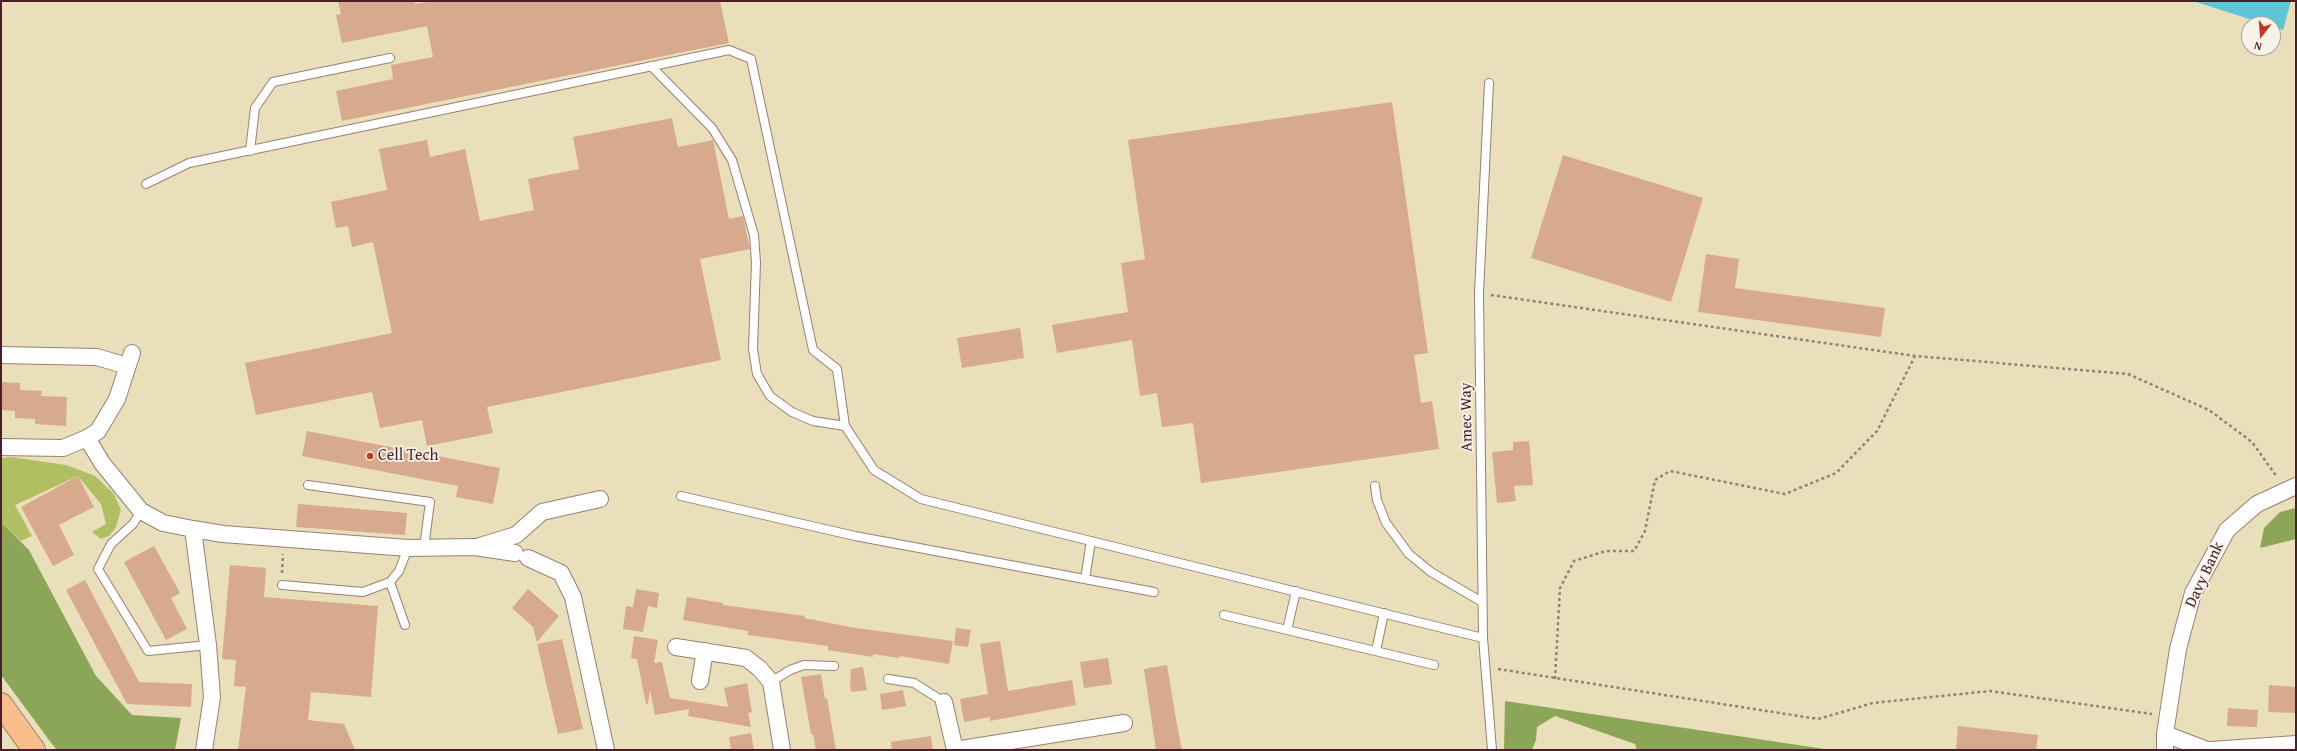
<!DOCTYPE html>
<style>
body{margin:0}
#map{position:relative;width:2297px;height:751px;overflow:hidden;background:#e9dfbb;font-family:"Gentium Book Plus",serif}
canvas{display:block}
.frame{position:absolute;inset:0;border:2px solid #4a1f2b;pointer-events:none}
.north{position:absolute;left:2241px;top:16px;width:40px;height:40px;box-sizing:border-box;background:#f7f3e8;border:1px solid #b29e9c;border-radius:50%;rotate:197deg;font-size:11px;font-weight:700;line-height:16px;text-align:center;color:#4a1f2b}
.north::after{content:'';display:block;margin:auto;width:14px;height:18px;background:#c8321e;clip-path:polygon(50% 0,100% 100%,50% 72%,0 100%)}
</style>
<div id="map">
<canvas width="2297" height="751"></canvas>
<div class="frame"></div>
<div class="north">N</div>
</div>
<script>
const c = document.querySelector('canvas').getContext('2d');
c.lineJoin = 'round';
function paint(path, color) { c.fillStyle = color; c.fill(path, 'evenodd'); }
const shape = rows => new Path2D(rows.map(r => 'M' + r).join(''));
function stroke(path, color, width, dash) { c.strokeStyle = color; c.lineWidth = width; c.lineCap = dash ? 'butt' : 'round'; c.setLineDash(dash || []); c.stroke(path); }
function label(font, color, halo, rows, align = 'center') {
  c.font = font + ' "Gentium Book Plus",serif'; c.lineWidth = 3.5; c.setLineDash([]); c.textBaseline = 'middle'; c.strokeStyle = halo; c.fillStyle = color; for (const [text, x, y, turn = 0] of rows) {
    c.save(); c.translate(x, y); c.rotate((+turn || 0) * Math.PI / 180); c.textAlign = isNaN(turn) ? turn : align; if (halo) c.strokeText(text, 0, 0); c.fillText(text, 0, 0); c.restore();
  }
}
paint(shape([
 [11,457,66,465,95,476,114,494,121,510,116,527,109,536,101,539,92,532,106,524,101,504,78,476,15,505,32,536,21,541,1,522,1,458]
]), '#b0bf62');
paint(shape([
 [2296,508,2296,539,2260,548,2264,528,2280,512],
 [1,522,29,550,96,676,132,715,181,718,175,750,57,750,52,744,1,675],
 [1505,701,1831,750,1637,750,1635,744,1555,716,1537,727,1536,740,1532,750,1504,750]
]), '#8ca658');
paint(shape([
 [2193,1,2291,1,2283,30,2273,27,2273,24,2265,24]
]), '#5cc6d8');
paint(shape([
 [338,1,415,1,415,4,433,1,720,1,729,43,342,121,336,91,393,79,391,65,433,57,427,26,342,43,336,15,341,14],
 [1392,102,1428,353,1414,355,1421,403,1432,401,1439,449,1201,483,1193,423,1162,427,1157,393,1140,396,1132,340,1057,353,1052,325,1128,312,1121,263,1145,259,1128,140],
 [672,118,678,147,713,140,729,219,743,216,744,221,750,249,700,259,721,360,487,407,493,433,427,446,422,420,380,428,372,392,256,415,245,363,392,333,373,242,352,247,348,226,336,228,331,202,387,190,379,149,427,140,430,157,465,149,480,221,534,210,528,179,579,169,573,137],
 [1563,155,1703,198,1671,302,1531,258],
 [1706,254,1739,259,1735,288,1885,308,1881,337,1698,312],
 [1020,328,1024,358,962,368,957,338],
 [1,382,20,383,20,390,42,391,41,396,67,397,66,426,35,424,35,419,15,418,15,411,1,410],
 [307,431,500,468,493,504,456,497,458,486,302,456],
 [1529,441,1533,485,1514,486,1516,501,1497,503,1492,452,1513,450,1513,442],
 [78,476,94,507,59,525,74,555,53,566,21,507],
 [298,504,407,513,405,535,296,527],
 [154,546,180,593,171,598,187,629,166,640,124,562],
 [230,565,266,568,264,597,378,606,371,697,311,692,308,720,344,724,355,750,238,750,246,687,234,686,236,660,222,659],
 [85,580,139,682,192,684,191,707,127,704,66,590],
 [528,589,559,616,537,642,533,627,512,608],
 [636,589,659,593,657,608,648,606,643,632,623,629,626,606,633,607],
 [687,597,723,603,723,605,805,616,804,618,856,628,953,641,949,664,900,656,899,658,873,654,873,657,828,650,828,646,748,635,748,631,683,620],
 [956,628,971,630,968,647,954,645],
 [634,636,658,640,654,663,662,662,670,698,728,707,724,688,747,683,752,712,748,713,751,727,688,716,689,709,655,715,650,690,648,704,646,704,637,659,631,658],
 [562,639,583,729,558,734,537,644],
 [1000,641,1008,691,1072,680,1076,705,990,721,990,717,964,722,960,699,988,694,980,644],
 [1108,658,1112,684,1084,688,1080,662],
 [1167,665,1176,719,1182,750,1156,750,1144,669],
 [863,667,867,690,851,692,850,682,851,669],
 [821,674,825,699,827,698,836,750,816,750,813,734,811,734,801,677],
 [2269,685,2296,687,2296,713,2268,712],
 [903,690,906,706,882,710,880,694],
 [2228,708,2258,710,2257,727,2227,726],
 [1958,726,2038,735,2036,750,1956,750],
 [751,733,754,750,731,750,729,737],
 [931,736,933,750,892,750,891,742]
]), '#d8aa8d');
const service = shape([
 [651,66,712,128,732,160,754,235,756,262,753,349,757,374,770,396,792,412,813,421,845,426],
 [1489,83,1479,293,1483,638,1492,750],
 [250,151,255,108,273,82,390,58],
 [146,184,189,163,729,50,751,59,813,350,837,369,845,426,874,470,921,499,1483,638],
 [308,485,430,502,424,548],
 [1375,486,1377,500,1386,523,1409,554,1431,572,1482,602],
 [681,496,855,536,1154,592],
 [141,511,133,524,111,544,98,569,148,651,208,645],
 [1085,579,1091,541],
 [282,585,363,592,390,582],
 [1224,615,1434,665],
 [405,625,390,582,399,571,408,548],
 [1287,630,1296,591],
 [1376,651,1384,613],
 [888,679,914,683,944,702],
 [771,682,790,670,804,665,834,666]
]);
const minor = shape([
 [1,355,97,357,127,366],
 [87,438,98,431,117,399,132,353],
 [1,447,63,448,87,438,102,463,141,511,163,523,193,529,223,534,408,548,475,547,515,553],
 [193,529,208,645,212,697,204,750],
 [480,546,516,535,542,512,600,499],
 [528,558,561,573,573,597,606,750],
 [676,647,746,658,760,669,771,682,782,750],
 [700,681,705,651],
 [944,702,955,750],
 [2165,734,2207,750],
 [955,750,1124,723],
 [2165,750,2165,734,2178,649,2193,593,2227,530,2257,504,2296,486],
 [2211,750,2296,744]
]);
const primary = shape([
 [1,704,34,750]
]);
stroke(service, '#9a7f73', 10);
stroke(minor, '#9a7f73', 18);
stroke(primary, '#9a7f73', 24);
stroke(shape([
 [1491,295,1915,356,2128,374,2209,410,2252,442,2277,477],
 [282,573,283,554],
 [1498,669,1818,719,1873,703,1990,691,2152,714],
 [1555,679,1560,588,1574,561,1606,551,1634,551,1645,531,1655,480,1670,471,1785,494,1836,473,1877,431,1915,356]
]), '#9a7f73', 2.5, [3, 3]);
stroke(service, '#fff', 8);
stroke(minor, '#fff', 16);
stroke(primary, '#f8bd88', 22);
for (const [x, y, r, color] of [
 [370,456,4,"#c8321e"]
]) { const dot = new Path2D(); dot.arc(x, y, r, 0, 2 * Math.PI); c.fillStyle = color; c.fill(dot); stroke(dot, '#f7f3e8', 1.5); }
label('16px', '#4a1f2b', '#f7f3e8', [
 ["Amec Way",1467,417,-91],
 ["Davy Bank",2205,575,-65]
]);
label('16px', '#4a1f2b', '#f7f3e8', [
 ["Cell Tech",378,456]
], 'left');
</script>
